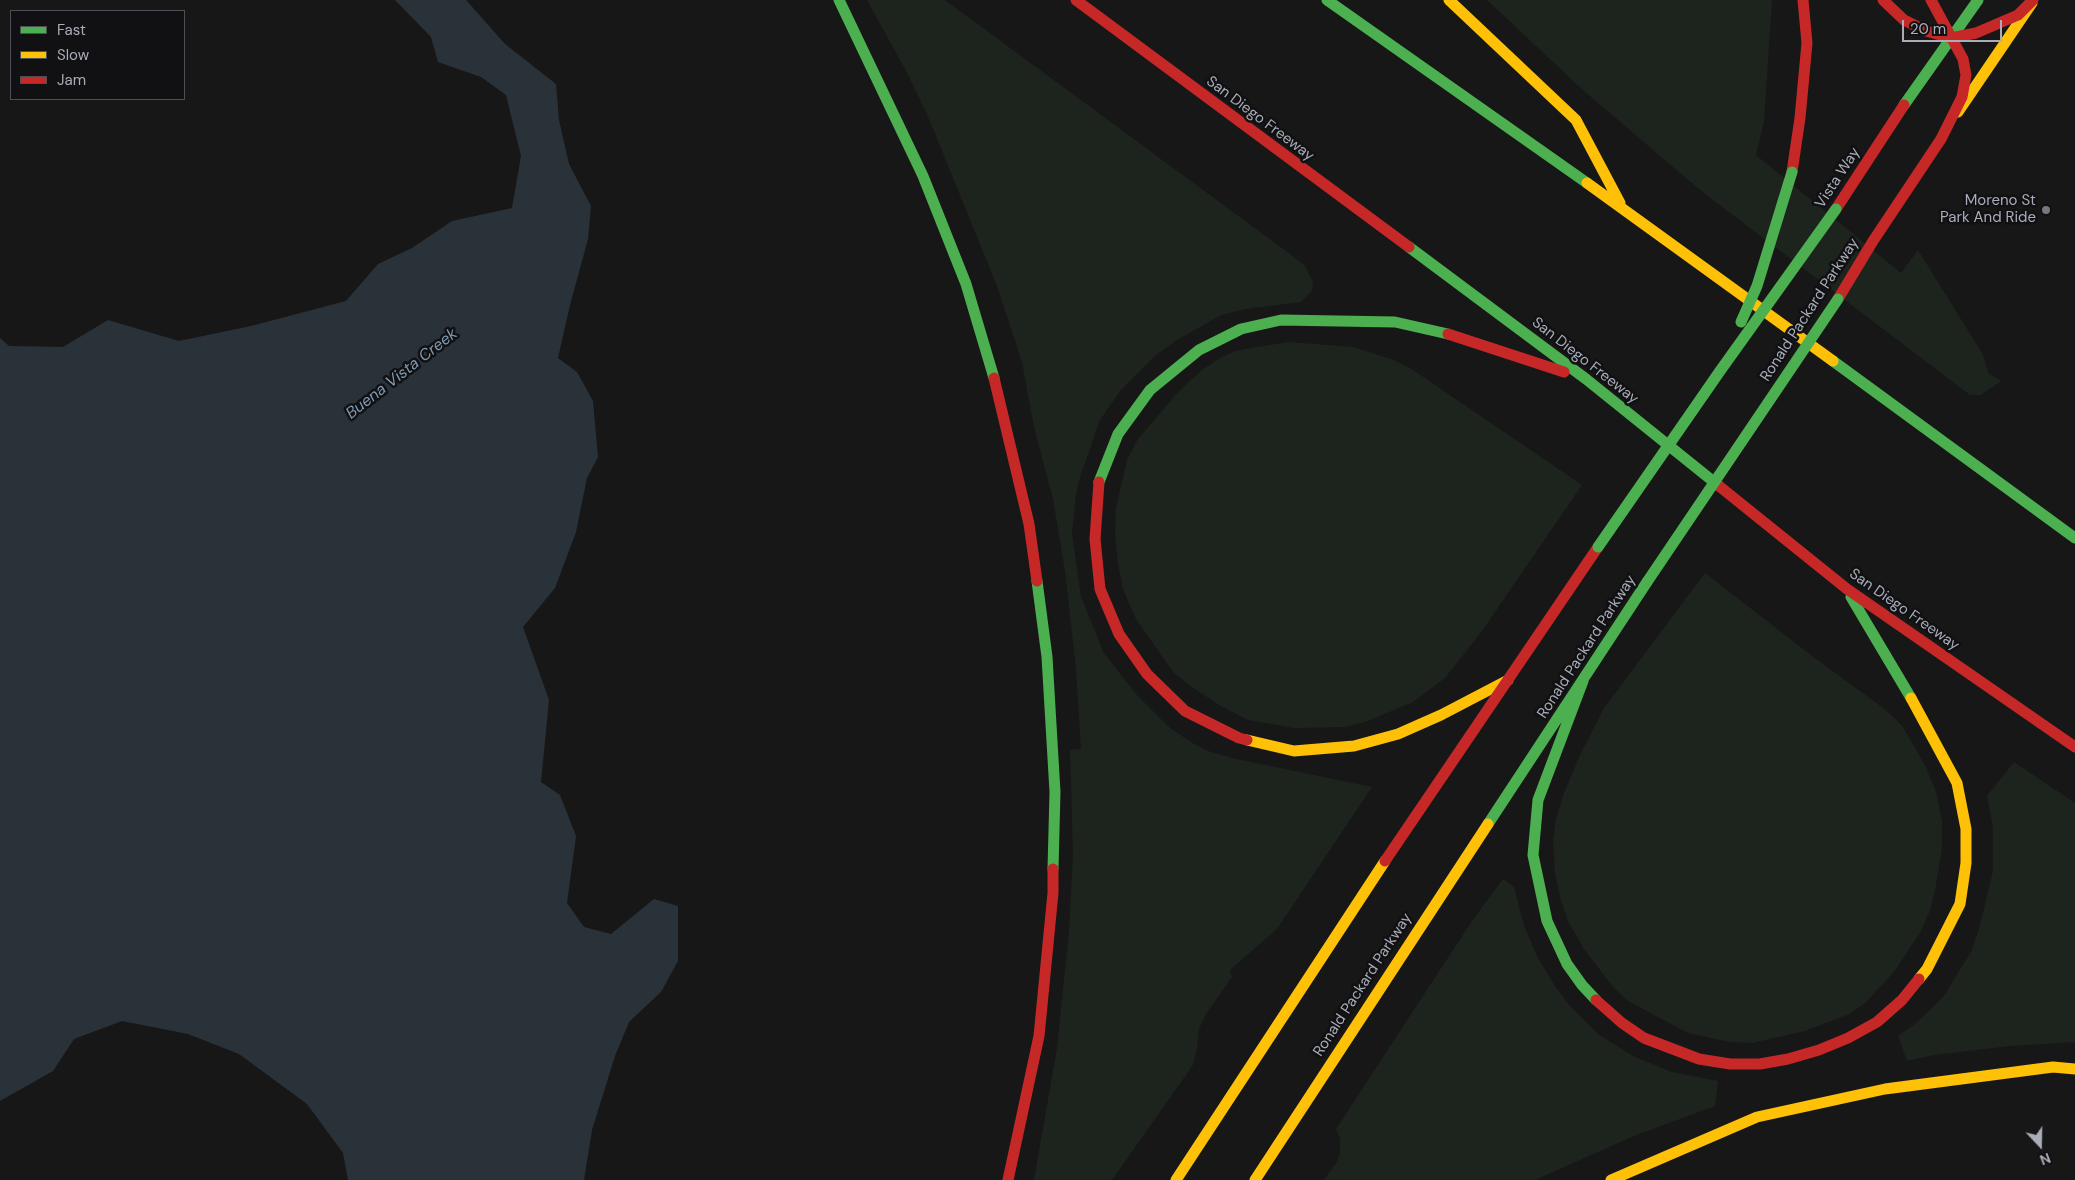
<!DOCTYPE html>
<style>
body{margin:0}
#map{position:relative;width:2075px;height:1180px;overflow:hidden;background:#171717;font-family:"DM Sans",sans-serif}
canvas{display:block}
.legend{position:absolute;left:10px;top:10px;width:175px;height:90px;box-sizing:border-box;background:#111113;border:1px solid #4d4f55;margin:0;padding:6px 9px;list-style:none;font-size:15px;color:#a8adb8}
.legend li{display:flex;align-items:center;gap:10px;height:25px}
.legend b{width:25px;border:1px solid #4d4f55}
.north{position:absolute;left:2015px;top:1120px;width:50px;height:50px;-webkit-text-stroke:4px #111113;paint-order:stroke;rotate:159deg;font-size:14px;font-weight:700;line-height:20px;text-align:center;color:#a8adb8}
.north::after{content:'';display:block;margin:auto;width:18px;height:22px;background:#a8adb8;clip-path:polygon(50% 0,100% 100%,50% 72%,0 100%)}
.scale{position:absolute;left:1902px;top:20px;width:100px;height:22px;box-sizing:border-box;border:2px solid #a8adb8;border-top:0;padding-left:6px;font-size:15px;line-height:18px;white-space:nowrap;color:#a8adb8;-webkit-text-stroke:4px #111113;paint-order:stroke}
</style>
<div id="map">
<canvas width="2075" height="1180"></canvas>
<ul class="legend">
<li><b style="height:6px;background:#4caf50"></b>Fast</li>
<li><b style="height:6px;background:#ffc107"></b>Slow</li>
<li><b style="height:6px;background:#c62828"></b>Jam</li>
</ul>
<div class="north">N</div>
<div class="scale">20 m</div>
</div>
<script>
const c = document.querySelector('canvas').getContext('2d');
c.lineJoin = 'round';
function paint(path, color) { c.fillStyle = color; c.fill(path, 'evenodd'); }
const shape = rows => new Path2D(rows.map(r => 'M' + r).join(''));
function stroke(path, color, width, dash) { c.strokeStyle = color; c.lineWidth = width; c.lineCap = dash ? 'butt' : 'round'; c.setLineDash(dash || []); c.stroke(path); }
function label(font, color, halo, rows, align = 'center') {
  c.font = font + ' "DM Sans",sans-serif'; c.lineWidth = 5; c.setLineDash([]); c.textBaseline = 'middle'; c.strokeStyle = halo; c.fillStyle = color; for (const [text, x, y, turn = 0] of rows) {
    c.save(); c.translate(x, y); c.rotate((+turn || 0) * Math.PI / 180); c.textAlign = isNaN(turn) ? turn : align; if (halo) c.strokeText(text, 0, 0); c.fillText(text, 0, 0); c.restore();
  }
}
paint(shape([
 [867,0,945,0,1290,254,1305,266,1313,282,1312,291,1301,302,1246,309,1221,315,1177,340,1156,355,1120,391,1100,420,1080,477,1076,495,1072,533,1081,597,1104,653,1136,694,1169,727,1189,741,1208,751,1232,758,1372,787,1277,929,1230,970,1232,977,1206,1014,1199,1029,1197,1048,1193,1065,1112,1180,1034,1180,1057,1048,1069,932,1073,854,1070,750,1081,749,1076,669,1065,571,1053,499,1034,427,1022,362,997,286,927,114,905,69],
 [1487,0,1772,0,1764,121,1756,155,1901,273,1918,250,1982,353,1989,374,2001,381,1981,395,1970,395,1700,190,1584,91],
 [1289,342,1353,347,1394,360,1413,370,1582,485,1482,631,1445,678,1413,702,1365,722,1346,727,1294,728,1248,720,1219,705,1192,687,1173,672,1136,619,1123,589,1118,564,1115,533,1116,508,1127,460,1138,439,1179,391,1202,370,1220,358,1235,351,1251,348],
 [1705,573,1816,659,1886,710,1903,727,1926,767,1936,792,1942,821,1942,848,1935,891,1929,913,1921,931,1894,972,1864,1004,1847,1015,1805,1031,1752,1043,1730,1042,1688,1033,1628,1001,1613,987,1584,949,1568,921,1561,901,1555,873,1553,840,1556,819,1564,793,1580,755,1604,708],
 [2014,762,2075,803,2075,1042,2010,1046,1934,1055,1907,1061,1898,1036,1915,1024,1944,996,1972,950,1979,929,1993,871,1993,827,1987,796],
 [1503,879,1514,887,1524,926,1538,958,1557,989,1570,1006,1598,1034,1633,1056,1672,1072,1718,1081,1715,1106,1634,1136,1535,1180,1324,1180,1337,1162,1340,1152,1340,1139,1336,1129,1472,921]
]), '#1d241e');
paint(shape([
 [395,0,466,0,505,44,556,84,559,120,569,164,591,206,588,239,570,305,558,358,577,372,593,401,598,457,587,478,576,532,555,588,523,627,549,700,541,782,560,795,576,836,567,903,584,927,611,934,654,899,678,906,678,961,661,992,629,1022,615,1056,592,1130,584,1180,348,1180,343,1153,307,1104,239,1054,188,1034,122,1021,74,1039,53,1071,0,1101,0,338,9,346,63,347,108,320,179,341,251,326,346,301,378,264,412,248,452,221,512,208,521,156,506,95,481,77,438,62,431,37]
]), '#2a3239');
stroke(shape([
 [839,0,923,176,966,284,994,378],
 [1327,0,1587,183],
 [1904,105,1978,0],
 [1409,247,1586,379,1719,486],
 [1833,361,2075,538],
 [1099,482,1118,434,1150,390,1199,350,1241,329,1281,320,1395,322,1448,334],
 [1037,581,1047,657,1055,792,1053,869],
 [1851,597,1911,698],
 [1583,681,1538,800,1533,855,1547,921,1567,964,1582,985,1596,1000],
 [1488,824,1647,582]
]), '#4caf50', 11);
stroke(shape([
 [1449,0,1576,120,1620,203],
 [1958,112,2032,3],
 [1587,183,1833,361],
 [1911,698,1957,783,1966,829,1966,863,1960,904,1927,969,1919,979],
 [1247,740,1294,751,1354,746,1398,734,1441,715,1508,680],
 [1176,1180,1385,861],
 [1255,1180,1488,824],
 [1611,1180,1757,1117,1885,1089,2053,1067,2075,1069]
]), '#ffc107', 11);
stroke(shape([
 [1076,0,1409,247],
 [1883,0,1904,20,1926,31,1951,38,1976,33,2018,15,2033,0],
 [1792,172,1800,118,1807,43,1803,0],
 [1836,209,1904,105],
 [1838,299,1873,241,1941,139,1962,97,1966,75,1963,59,1931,0],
 [1448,334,1564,372],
 [994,378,1029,524,1037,581],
 [1099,482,1095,539,1100,589,1119,634,1147,674,1185,711,1239,738,1247,740],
 [1719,486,1847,589,2075,747],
 [1385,861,1598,547],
 [1596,1000,1622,1023,1644,1038,1699,1059,1730,1064,1760,1064,1788,1059,1819,1050,1848,1038,1877,1022,1902,1000,1919,979],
 [1008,1180,1039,1036,1053,893,1053,869]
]), '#c62828', 11);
stroke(shape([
 [1741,322,1757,286,1792,172],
 [1598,547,1720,371,1836,209],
 [1647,582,1838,299]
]), '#4caf50', 11);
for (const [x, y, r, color] of [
 [2046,210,5,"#757880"]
]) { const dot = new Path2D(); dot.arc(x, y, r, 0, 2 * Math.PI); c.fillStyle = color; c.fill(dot); stroke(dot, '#111113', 2); }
label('15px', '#a8adb8', '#111113', [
 ["San Diego Freeway",1260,119,37],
 ["Vista Way",1838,178,-57],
 ["Ronald Packard Parkway",1810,310,-57],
 ["San Diego Freeway",1585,361,38],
 ["San Diego Freeway",1904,610,35],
 ["Ronald Packard Parkway",1587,647,-57],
 ["Ronald Packard Parkway",1363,985,-57]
]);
label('15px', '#a8adb8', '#111113', [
 ["Moreno St",2036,201],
 ["Park And Ride",2036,218]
], 'right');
label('italic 16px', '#7f9bb3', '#111113', [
 ["Buena Vista Creek",402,374,-38]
]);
</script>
